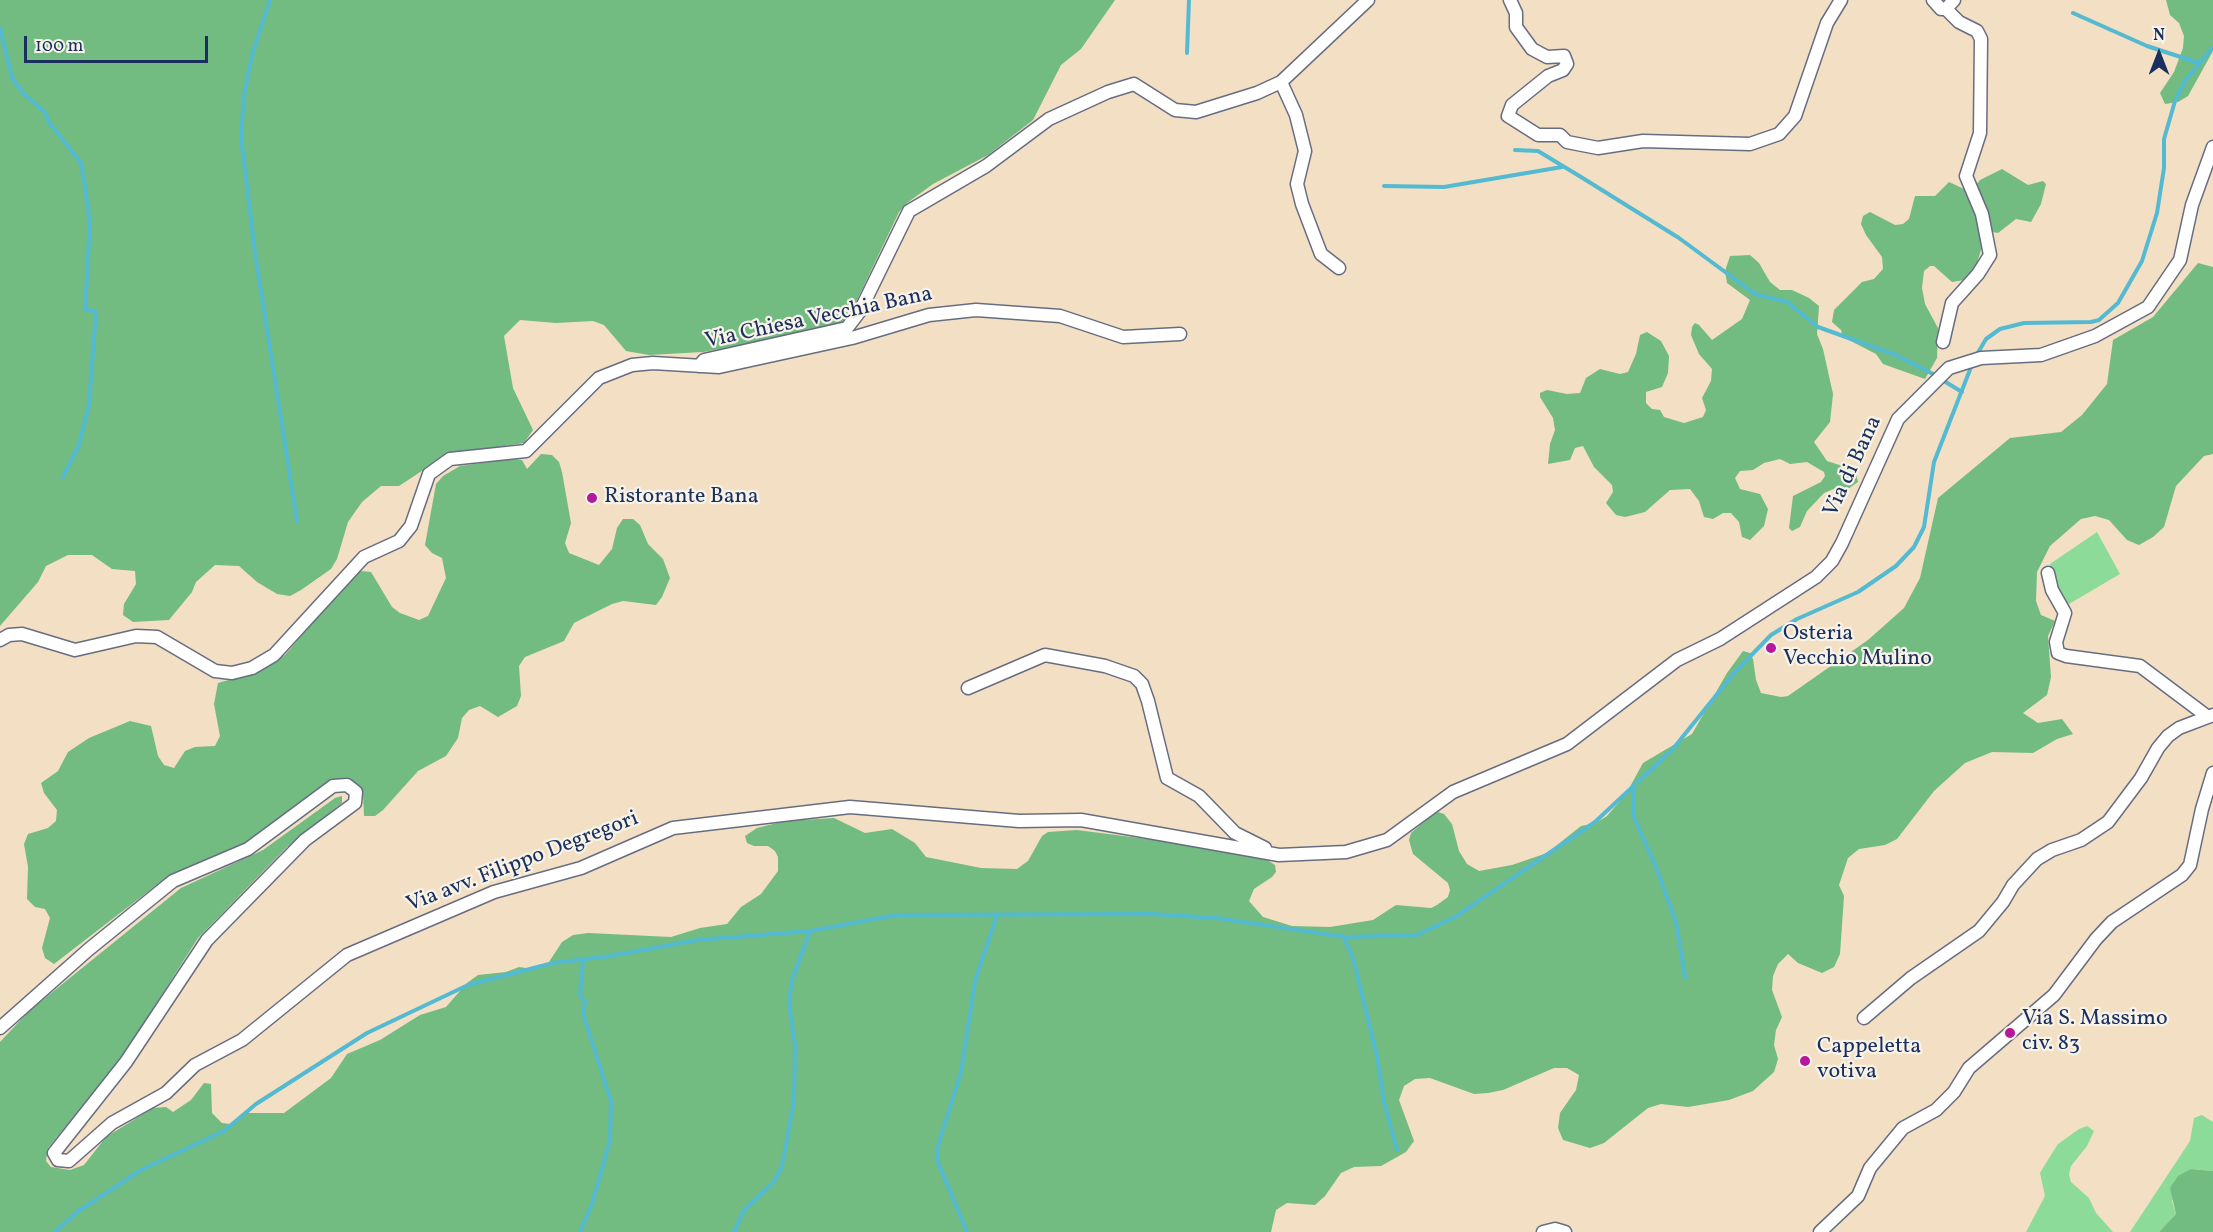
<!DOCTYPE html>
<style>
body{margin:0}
#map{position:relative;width:2213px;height:1232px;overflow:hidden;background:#f3dfc3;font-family:Vollkorn,serif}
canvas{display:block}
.north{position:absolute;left:2129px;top:24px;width:60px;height:60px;-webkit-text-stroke:4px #f7f3e8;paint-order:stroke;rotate:0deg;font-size:16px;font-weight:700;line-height:24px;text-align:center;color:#1b2f5e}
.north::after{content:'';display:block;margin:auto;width:21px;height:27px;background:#1b2f5e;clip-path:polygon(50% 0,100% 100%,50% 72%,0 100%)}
.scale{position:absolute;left:24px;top:36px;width:184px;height:27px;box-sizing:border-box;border:3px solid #1b2f5e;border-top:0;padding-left:8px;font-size:18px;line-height:21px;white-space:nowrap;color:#1b2f5e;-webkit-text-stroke:4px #f7f3e8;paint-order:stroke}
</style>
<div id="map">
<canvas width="2213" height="1232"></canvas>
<div class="north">N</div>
<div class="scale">100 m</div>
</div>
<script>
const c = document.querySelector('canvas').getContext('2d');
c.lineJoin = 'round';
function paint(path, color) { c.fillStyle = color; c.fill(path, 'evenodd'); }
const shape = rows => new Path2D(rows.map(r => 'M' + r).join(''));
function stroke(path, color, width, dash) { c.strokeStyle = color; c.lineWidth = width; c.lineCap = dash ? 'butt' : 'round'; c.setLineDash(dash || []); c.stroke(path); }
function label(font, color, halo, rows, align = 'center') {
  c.font = font + ' Vollkorn,serif'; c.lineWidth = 4.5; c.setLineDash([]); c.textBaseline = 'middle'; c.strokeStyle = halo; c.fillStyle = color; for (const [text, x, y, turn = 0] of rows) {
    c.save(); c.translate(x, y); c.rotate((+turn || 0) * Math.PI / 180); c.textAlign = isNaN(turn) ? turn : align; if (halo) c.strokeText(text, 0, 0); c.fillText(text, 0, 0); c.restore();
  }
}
paint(shape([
 [2097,532,2120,574,2069,604,2061,602,2050,564],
 [2202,1115,2213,1122,2213,1171,2191,1169,2172,1201,2176,1214,2159,1232,2026,1232,2045,1196,2040,1173,2044,1166,2058,1144,2079,1129,2087,1126,2094,1131,2087,1146,2071,1166,2069,1174,2071,1182,2089,1198,2096,1213,2113,1232,2130,1232,2190,1141,2194,1118]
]), '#8ddb99');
paint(shape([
 [0,0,1115,0,1081,49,1061,65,1033,120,988,155,933,184,907,203,899,212,847,321,805,334,703,352,649,355,626,351,604,325,593,321,556,323,520,320,504,336,513,388,533,430,524,443,446,455,399,486,381,486,362,502,348,522,337,559,331,569,301,590,290,596,277,594,257,582,239,566,215,565,196,582,192,592,169,620,133,622,123,615,124,604,136,584,135,571,112,569,92,555,68,555,46,566,38,582,0,626],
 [2166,0,2213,0,2213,51,2188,96,2178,102,2165,104,2160,93,2174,72,2183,48,2184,36,2179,23,2170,15],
 [2002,169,2028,185,2043,181,2046,184,2041,204,2031,222,2016,219,1998,233,1987,231,1975,269,1964,280,1952,282,1934,266,1930,266,1924,271,1922,288,1925,304,1938,328,1937,358,1925,379,1883,364,1876,354,1843,337,1841,330,1832,322,1834,310,1862,282,1874,279,1883,269,1882,257,1866,235,1861,224,1863,216,1870,212,1895,225,1903,224,1909,219,1915,196,1935,196,1949,182,1964,189,1973,189,1980,180],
 [1750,255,1759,263,1770,282,1780,290,1792,290,1809,298,1819,306,1817,334,1823,349,1833,394,1830,422,1814,442,1827,461,1855,470,1858,482,1848,489,1836,488,1824,493,1807,511,1800,527,1792,531,1789,528,1793,496,1821,482,1825,476,1824,472,1807,462,1790,464,1780,459,1764,463,1753,470,1740,471,1735,478,1740,489,1760,494,1768,509,1764,526,1750,540,1742,537,1739,522,1731,513,1723,513,1713,519,1704,517,1699,501,1690,489,1670,490,1645,512,1625,517,1616,515,1606,503,1613,492,1612,485,1594,467,1583,446,1575,448,1570,460,1548,464,1550,444,1555,430,1553,418,1540,397,1540,393,1547,390,1567,394,1580,393,1586,378,1600,369,1620,374,1628,372,1636,354,1640,335,1647,332,1661,341,1669,356,1668,373,1662,387,1646,392,1646,403,1652,409,1660,410,1664,417,1684,423,1703,417,1706,410,1702,398,1711,381,1712,369,1699,354,1691,335,1692,327,1695,323,1699,325,1712,340,1742,319,1750,300,1727,283,1725,271,1730,256],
 [2198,263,2213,267,2213,454,2204,456,2176,486,2164,527,2153,537,2139,545,2127,540,2109,520,2095,516,2081,519,2050,546,2037,572,2036,601,2041,615,2055,621,2048,636,2051,677,2047,695,2023,713,2038,723,2062,719,2073,734,2057,739,2033,753,1992,752,1965,763,1934,791,1897,839,1885,845,1859,849,1848,858,1839,885,1844,896,1840,954,1834,967,1822,973,1798,963,1788,954,1778,964,1773,976,1772,990,1782,1017,1776,1030,1774,1045,1778,1059,1774,1072,1753,1091,1729,1100,1688,1107,1661,1104,1648,1108,1604,1143,1590,1148,1563,1140,1558,1128,1560,1113,1576,1090,1579,1075,1567,1068,1554,1068,1503,1090,1488,1093,1474,1094,1430,1078,1415,1079,1404,1086,1399,1100,1414,1141,1406,1152,1381,1166,1354,1167,1341,1173,1325,1196,1315,1205,1287,1203,1276,1210,1271,1232,0,1232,0,1042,29,1011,181,888,263,850,335,798,342,796,342,803,287,847,198,938,122,1057,48,1148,46,1161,51,1167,70,1170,84,1165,106,1137,153,1108,166,1107,173,1112,191,1100,204,1083,211,1084,212,1113,222,1123,230,1124,247,1113,284,1113,331,1078,347,1054,380,1040,420,1015,446,1007,467,983,478,975,506,972,519,967,533,969,547,965,562,942,573,935,588,933,671,937,700,928,727,924,741,907,761,894,778,871,778,857,775,851,768,846,754,846,747,843,745,836,757,828,785,821,834,818,865,833,892,829,915,843,926,857,981,868,1017,869,1028,861,1042,836,1048,832,1077,830,1194,845,1264,858,1275,865,1276,872,1272,877,1254,889,1249,901,1263,917,1292,926,1330,927,1373,920,1396,905,1431,908,1437,905,1448,897,1450,890,1448,883,1413,854,1409,840,1411,833,1432,815,1438,812,1444,814,1452,824,1459,851,1467,864,1479,871,1512,865,1547,853,1581,826,1596,823,1607,816,1626,794,1643,763,1692,734,1727,673,1743,651,1750,653,1753,659,1756,680,1761,693,1781,697,1788,696,1868,640,1904,608,1920,578,1938,498,2010,438,2061,432,2082,415,2107,384,2113,340,2153,317],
 [541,454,552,455,559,462,562,472,571,523,565,543,569,553,599,565,612,549,617,528,623,519,633,519,640,525,648,544,663,559,670,578,662,597,656,605,623,601,612,604,574,623,564,641,525,657,519,666,521,696,517,706,498,717,480,706,469,710,462,718,458,738,446,756,418,771,383,810,375,816,364,816,363,794,358,785,349,779,328,783,244,844,163,880,54,964,45,958,42,948,50,918,45,909,35,907,27,899,28,867,24,844,28,834,48,828,56,821,57,810,44,793,41,783,58,771,68,752,89,738,130,721,151,726,158,756,164,765,174,768,185,751,195,747,215,746,220,736,214,704,218,683,257,672,285,655,339,592,361,571,371,572,392,607,400,613,419,620,428,616,446,578,442,558,432,553,425,545,436,484,443,476,460,466,511,459,522,460,527,469],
 [2191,1169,2213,1171,2213,1232,2159,1232,2176,1214,2170,1188,2178,1176]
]), '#72bb81');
stroke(shape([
 [270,0,252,55,244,96,241,137,255,253,297,521],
 [2073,13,2147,46,2199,63],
 [0,28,12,78,24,94,46,113,48,121,81,163,84,180,90,224,85,309,96,312,89,404,79,445,63,477],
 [1187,53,1189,0],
 [1515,150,1538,151,1581,177,1679,238,1755,294,1787,302,1818,327,1896,355,1935,375],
 [1384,186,1444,187,1562,167],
 [1976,356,1986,339,2000,329,2024,323,2091,322,2099,320,2118,303,2142,261,2157,213,2164,168,2164,139,2175,101,2185,81,2213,47],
 [1944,381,1962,392],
 [1633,786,1633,815,1656,867,1676,922,1685,977],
 [1343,936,1353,958,1377,1056,1384,1102,1397,1150],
 [55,1232,77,1212,141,1170,224,1131,256,1104,367,1033,468,985,553,963,610,956,698,940,810,931,896,915,1152,914,1216,918,1345,937,1417,935,1455,917,1595,822,1672,750,1735,672,1771,635,1797,619,1858,592,1896,566,1914,547,1924,527,1934,462,1973,362],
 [580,1232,592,1204,610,1140,611,1101,583,1014,585,1001,580,995,583,959],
 [734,1232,744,1210,774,1182,782,1166,794,1101,795,1045,789,1004,792,980,810,931],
 [967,1232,937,1160,937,1149,961,1072,975,981,997,915]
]), '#53bad1', 4);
const minor = shape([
 [1510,0,1516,13,1516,27,1532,49,1547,57,1564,56,1567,64,1563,70,1548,76,1512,105,1508,116,1538,135,1560,135,1567,142,1598,148,1643,141,1750,144,1779,134,1795,116,1827,23,1841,0],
 [1933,0,1941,9,1946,9,1954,0],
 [1281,82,1296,115,1305,151,1297,184,1302,204,1321,254,1339,268],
 [1943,342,1952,303,1978,274,1990,255,1982,214,1966,176,1980,133,1981,39,1977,31,1959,22,1946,9],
 [699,366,704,360,847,328,860,311,909,211,986,166,1049,119,1108,92,1134,84,1175,110,1196,112,1257,93,1281,82,1368,0],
 [2048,573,2052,590,2065,613,2056,642,2058,653,2066,656,2140,666,2208,717],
 [0,640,9,635,22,634,75,650,136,636,157,637,215,671,232,673,252,668,274,655,364,557,399,541,411,526,429,474,450,459,526,451,599,378,632,365,653,363,719,367,852,338,929,315,976,310,1060,316,1123,337,1180,334],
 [968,688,1045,655,1105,666,1134,676,1142,684,1148,701,1167,778,1199,796,1235,833,1265,848],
 [1864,1018,1911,978,1979,931,2003,902,2013,885,2037,859,2052,850,2081,840,2108,822,2141,778,2158,748,2168,736,2179,728,2213,715],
 [0,1028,88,950,173,881,248,849,333,786,347,785,356,792,355,803,305,840,207,940,126,1062,54,1153,58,1160,69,1161,112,1123,166,1093,195,1065,242,1040,347,955,494,892,581,868,673,828,850,807,1019,821,1081,820,1279,855,1346,852,1387,840,1453,792,1567,744,1677,660,1720,639,1816,577,1832,561,1842,543,1898,419,1949,368,1981,358,2041,355,2095,336,2148,307,2180,260,2192,205,2213,147],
 [1543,1232,1555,1229,1565,1232],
 [1820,1232,1858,1196,1870,1168,1903,1128,1936,1110,1954,1092,1969,1068,2054,995,2096,939,2112,922,2182,875,2190,865,2202,809,2213,773]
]);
stroke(minor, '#676d81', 15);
stroke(minor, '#fff', 12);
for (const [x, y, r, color] of [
 [592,498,6,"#b5179e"],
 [1771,648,6,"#b5179e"],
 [2010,1033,6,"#b5179e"],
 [1805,1061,6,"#b5179e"]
]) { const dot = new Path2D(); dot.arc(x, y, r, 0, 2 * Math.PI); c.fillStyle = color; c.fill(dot); stroke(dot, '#f7f3e8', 2); }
label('22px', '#1b2f5e', '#f7f3e8', [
 ["Via Chiesa Vecchia Bana",819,319,-12],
 ["Via di Bana",1854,467,-65],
 ["Via avv. Filippo Degregori",523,863,-21]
]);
label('22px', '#1b2f5e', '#f7f3e8', [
 ["Ristorante Bana",604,498],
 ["Osteria",1783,635],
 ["Vecchio Mulino",1783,660],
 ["Via S. Massimo",2022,1020],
 ["civ. 83",2022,1045],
 ["Cappeletta",1817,1048],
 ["votiva",1817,1073]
], 'left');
</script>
